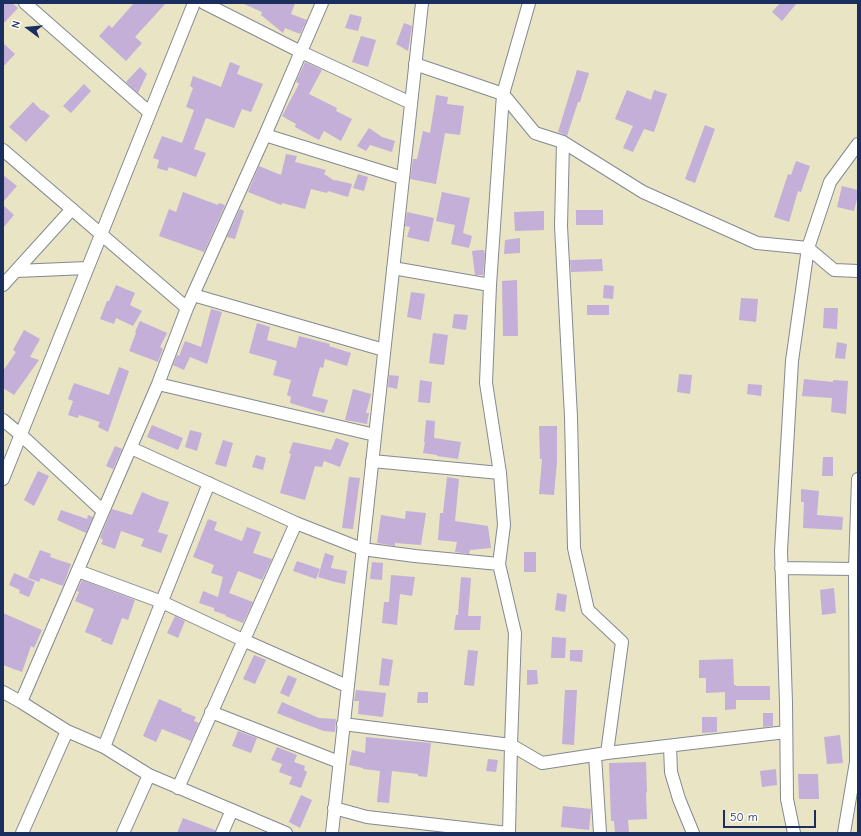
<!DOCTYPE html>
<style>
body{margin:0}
#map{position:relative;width:861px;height:836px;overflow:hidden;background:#e9e4c4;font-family:"Comic Neue",sans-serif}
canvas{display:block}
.frame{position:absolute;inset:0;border:4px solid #1b2f5e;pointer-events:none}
.north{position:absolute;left:8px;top:8px;width:40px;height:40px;-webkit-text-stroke:3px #fdfcf7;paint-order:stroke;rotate:286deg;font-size:11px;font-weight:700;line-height:16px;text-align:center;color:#1b2f5e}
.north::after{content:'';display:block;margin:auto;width:14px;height:18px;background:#1b2f5e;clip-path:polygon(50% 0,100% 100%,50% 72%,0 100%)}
.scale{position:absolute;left:723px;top:810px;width:93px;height:18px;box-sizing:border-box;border:2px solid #1b2f5e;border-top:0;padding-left:5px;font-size:12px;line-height:14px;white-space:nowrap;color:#1b2f5e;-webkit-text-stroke:3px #fdfcf7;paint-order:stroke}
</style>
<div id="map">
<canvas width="861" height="836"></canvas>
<div class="frame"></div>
<div class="north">N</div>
<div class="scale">50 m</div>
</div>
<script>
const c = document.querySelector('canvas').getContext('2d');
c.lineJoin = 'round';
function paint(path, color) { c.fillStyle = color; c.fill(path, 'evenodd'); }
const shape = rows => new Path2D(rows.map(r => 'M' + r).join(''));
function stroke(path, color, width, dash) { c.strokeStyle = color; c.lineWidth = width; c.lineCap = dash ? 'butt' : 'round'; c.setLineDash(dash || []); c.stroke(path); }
paint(shape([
 [3,3,12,3,18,8,3,24],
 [134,3,166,3,135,37,142,43,126,61,99,36,109,25,112,28],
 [242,3,295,3,291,14,307,20,300,34,285,28,283,33,261,15,262,12],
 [780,3,797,3,782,21,772,12],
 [350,14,362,17,358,31,345,28],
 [404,23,412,26,408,51,396,44],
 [361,36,376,40,368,67,352,62],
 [3,43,15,54,3,67],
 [230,62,240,66,237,74,263,84,251,112,242,109,234,128,206,118,194,149,206,153,196,177,169,167,167,171,157,168,159,160,153,158,162,136,182,143,194,110,186,107,193,88,190,86,193,76,221,87],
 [305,62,322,70,309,94,337,108,336,111,352,119,341,141,324,131,319,140,295,127,296,124,282,116,299,84,296,82],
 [140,67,147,74,138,93,126,82],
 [577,70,589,73,580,102,578,102,567,136,558,132],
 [84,84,91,91,71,113,63,106],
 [627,90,651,100,654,90,667,94,654,132,644,129,633,152,623,148,633,126,615,119],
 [436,95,448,97,447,104,464,106,460,135,445,133,436,184,410,179,413,159,417,159,423,131,430,133],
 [33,102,42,111,43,110,50,116,26,142,9,127],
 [705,125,715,129,695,183,685,179],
 [369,128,382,137,395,141,392,152,370,145,366,151,357,146],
 [286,154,297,156,295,162,326,170,324,174,335,181,335,180,352,184,348,197,328,191,327,193,311,189,305,209,282,203,281,205,248,192,259,166,281,175],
 [796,161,810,166,801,192,798,191,789,222,774,217,788,174,791,175],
 [358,174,368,177,364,191,353,188],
 [3,175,17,186,3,202],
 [842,186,858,190,858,195,854,211,837,207],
 [183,192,218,205,219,203,225,205,204,252,159,236,169,209,176,212],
 [442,192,470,198,463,233,472,236,469,248,451,244,455,225,436,221],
 [3,205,14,215,3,228],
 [240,209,244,211,235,239,227,237],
 [576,210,603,210,603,225,576,225],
 [544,211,544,230,515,231,514,212],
 [407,212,434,218,429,242,407,237,410,227,405,226],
 [520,238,520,253,504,254,505,240],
 [480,250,484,250,485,255,483,275,475,275,472,251],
 [602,259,603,271,571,272,570,260],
 [517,280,518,336,503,336,502,281],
 [116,285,135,293,130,305,142,311,133,326,116,318,114,324,100,319,107,301,109,301],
 [604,285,614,286,613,299,603,298],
 [411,292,425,294,421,320,407,317],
 [741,298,758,299,756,322,739,320],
 [587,305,609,305,609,315,587,315],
 [824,308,838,308,837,329,823,328],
 [211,309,222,312,207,364,190,357,184,370,173,365,177,355,179,356,185,341,201,347],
 [454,314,468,315,466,330,452,328],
 [140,321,167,333,160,347,163,349,158,362,129,351,136,333,135,332],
 [257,323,270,327,267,340,296,348,299,336,330,344,329,346,351,353,347,366,325,359,323,368,320,367,312,396,328,400,324,413,290,403,291,397,287,395,291,380,273,375,277,361,249,353],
 [24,330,40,339,30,357,39,360,14,395,3,388,3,371,16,352,13,350],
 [433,333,448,335,444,365,429,363],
 [837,342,847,344,845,359,835,358],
 [119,367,129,371,108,432,98,427,100,422,79,415,78,418,68,415,73,401,68,399,74,383,109,395],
 [679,374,692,375,690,394,677,392],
 [389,375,399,376,397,389,388,387],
 [804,379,833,382,833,380,848,381,846,414,831,412,832,398,802,396],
 [420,380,432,382,430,403,418,402],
 [748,384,762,385,761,396,747,394],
 [353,389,371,394,366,413,369,413,367,424,345,420],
 [426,420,435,421,434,438,461,442,458,459,437,456,437,455,423,453,425,442,424,442],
 [152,425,183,438,178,450,147,437],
 [539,426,557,426,557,462,554,495,539,494,542,459,540,459],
 [190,430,202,433,197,451,185,447],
 [336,438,349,443,340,467,324,461,322,467,315,466,305,500,280,493,291,454,289,453,293,442,331,450],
 [223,440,233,443,226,467,215,464],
 [115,446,122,449,113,469,106,466],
 [256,455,266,458,263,470,252,467],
 [823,457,833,457,833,476,822,476],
 [38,471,49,476,34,506,24,500],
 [349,477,360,478,353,529,342,528],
 [447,477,459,479,455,521,488,526,491,548,470,550,469,554,455,552,457,542,438,540,440,513,443,513],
 [801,489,819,491,817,515,843,517,842,530,803,528,804,502,801,502],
 [142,492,158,499,169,502,158,532,168,535,161,553,141,546,144,539,121,531,115,549,101,544,103,540,100,538,112,509,132,515],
 [61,510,87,519,88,515,93,517,86,533,57,520],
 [406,511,426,513,421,545,395,543,395,546,377,543,381,515,405,519],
 [208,519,217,522,214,530,242,541,247,527,261,532,253,553,272,559,262,580,238,571,229,593,253,602,243,623,225,616,226,615,214,611,214,608,199,603,203,591,218,597,223,577,211,573,214,565,193,557],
 [40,550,51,554,50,557,71,564,63,586,41,578,39,582,28,578],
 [524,552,536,552,536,572,524,572],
 [325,553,334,556,331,568,347,571,345,584,335,582,318,577],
 [297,561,320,569,316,579,293,571],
 [372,562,383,563,382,580,370,579],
 [14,573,35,582,29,597,19,593,20,590,9,585],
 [391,575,415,577,412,596,400,594,397,625,382,623,384,602,389,602],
 [461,577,471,578,468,616,481,616,480,630,454,630,456,615,458,615],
 [82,580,135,600,128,620,122,618,112,645,101,641,102,639,85,632,94,609,75,601,79,592,77,591],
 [834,588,836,613,822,615,820,590],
 [557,593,567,595,565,612,555,610],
 [3,613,42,630,34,648,31,646,22,672,3,665],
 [175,616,185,621,178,638,167,633],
 [552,637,566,638,565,658,551,658],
 [468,650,478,651,474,686,464,685],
 [570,650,583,650,582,662,570,661],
 [254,655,266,660,255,684,243,679],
 [382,658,393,660,389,686,379,685],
 [733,659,734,685,736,685,736,686,770,686,770,700,736,700,736,709,725,710,725,692,706,693,706,678,699,678,699,660],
 [527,670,537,670,538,684,527,685],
 [288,675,297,679,289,697,280,693],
 [356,690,386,693,383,717,358,714,359,701,354,701],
 [565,690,577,690,574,745,562,744],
 [418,692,428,692,428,703,417,703],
 [159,699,182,709,181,711,196,717,194,721,199,723,191,741,162,729,156,742,143,736],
 [282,702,319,718,336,719,335,732,324,731,302,723,277,713],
 [763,713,773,713,773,726,763,727],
 [702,717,717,717,717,732,702,733],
 [238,731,257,738,251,753,232,746],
 [840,735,843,763,827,764,824,737],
 [366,737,431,743,427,777,418,776,418,774,392,771,389,803,377,802,380,771,363,769,363,768,349,765,352,750,365,753],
 [277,747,297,755,294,762,305,766,304,770,307,772,301,788,289,784,292,777,279,772,282,764,271,760],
 [488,759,498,760,496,772,486,771],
 [646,762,647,792,646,793,647,819,628,820,629,833,615,833,614,821,611,821,609,763],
 [776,769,777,785,762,787,760,771],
 [798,774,818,774,819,799,799,799],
 [301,795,312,800,300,828,289,822],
 [563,806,591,809,589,830,561,827],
 [183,818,215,830,215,833,177,833]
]), '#c3afd8');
const minor = shape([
 [25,3,150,113],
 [204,3,301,52,411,103],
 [415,64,503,94,535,133,563,142,643,192,757,243,808,248,834,270,858,271],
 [265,135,403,178],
 [563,142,561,226,571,417,574,548,588,610,622,642,607,753],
 [3,150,187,308],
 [393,268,490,285],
 [16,271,87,268],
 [3,285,72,209],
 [193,295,384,350],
 [158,384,375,435],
 [3,420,21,435,103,511],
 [131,448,296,523,362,549,415,556,499,564],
 [372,461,500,473],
 [3,479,194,3],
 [781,568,855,569,858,479],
 [78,571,162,602,243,640,347,686],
 [3,692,21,702,67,731,104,747,149,775,286,833],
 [21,702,158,384,187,308,265,135,322,3],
 [211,712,339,762],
 [343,724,511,745,542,763,607,753,786,732],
 [670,746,671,772,679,799,693,833],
 [104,747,209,483],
 [595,755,600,833],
 [178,788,296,523],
 [334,808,367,817,508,833],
 [22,833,67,731],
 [123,833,149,775],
 [222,833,232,810],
 [332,833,422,3],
 [509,833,511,745,515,633,499,564,504,525,500,473,486,383,490,285,503,94,529,3],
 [794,833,787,799,786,703,781,551,792,361,808,248,830,182,858,144],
 [844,833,856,762,855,569,858,567]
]);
stroke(minor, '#828a91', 14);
stroke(minor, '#fff', 12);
</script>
